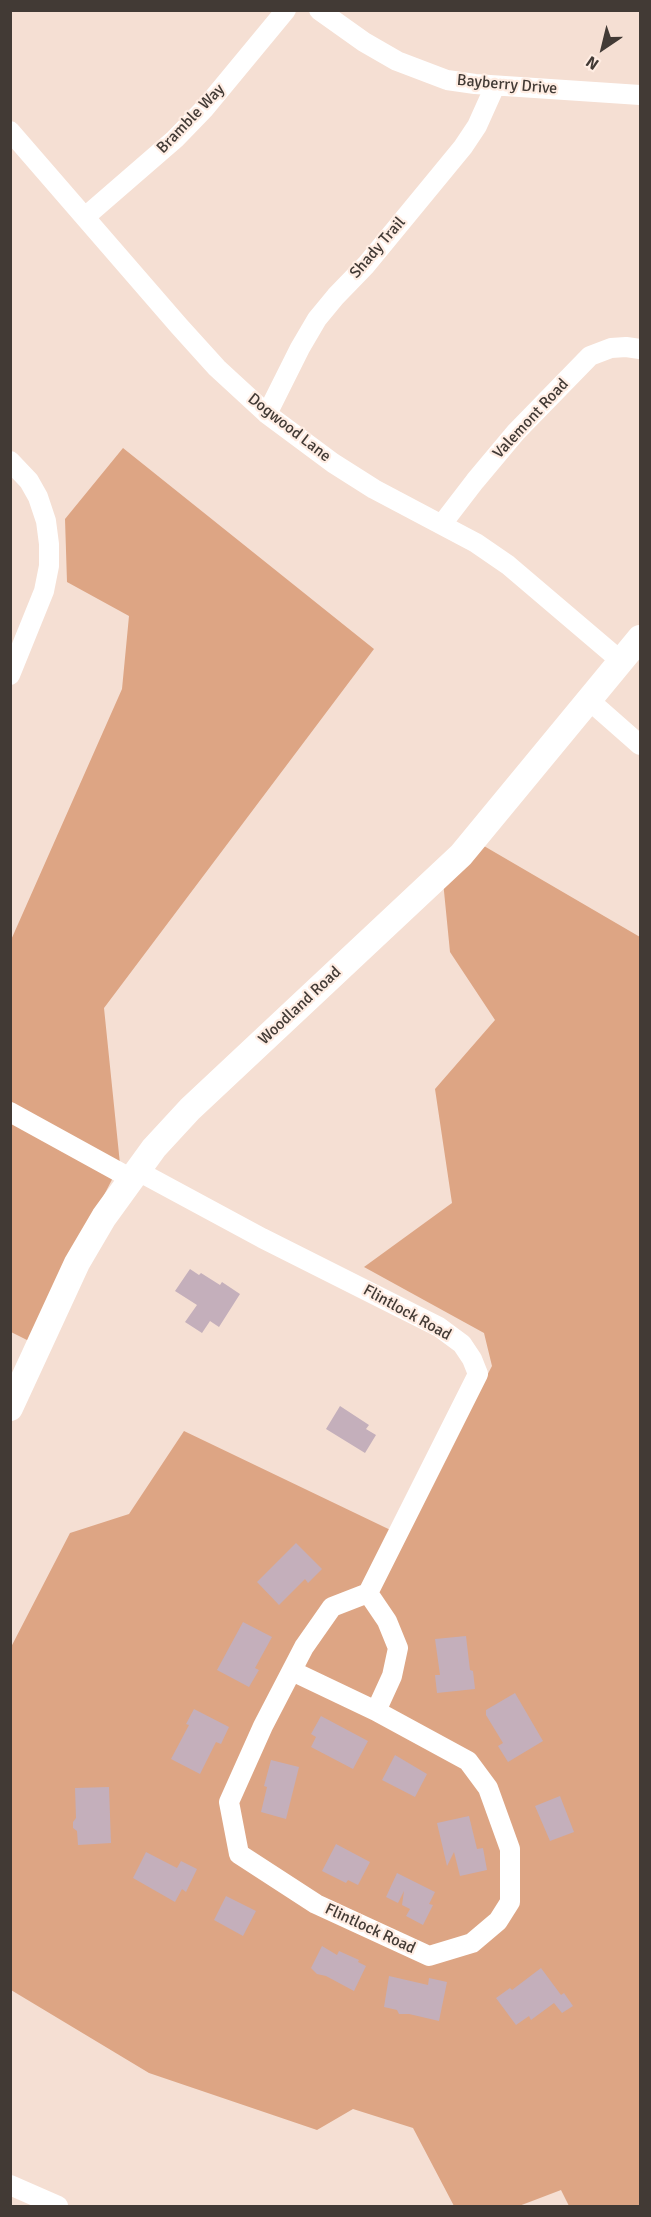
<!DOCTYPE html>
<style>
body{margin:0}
#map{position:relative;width:651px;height:2217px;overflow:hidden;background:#f5dfd3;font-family:Signika,sans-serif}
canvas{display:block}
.frame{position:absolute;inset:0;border:12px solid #423a35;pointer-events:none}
.north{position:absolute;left:573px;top:18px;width:60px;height:60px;-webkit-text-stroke:4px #ffede3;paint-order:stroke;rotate:215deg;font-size:16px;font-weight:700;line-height:24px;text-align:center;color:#423a35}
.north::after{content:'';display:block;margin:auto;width:21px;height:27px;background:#423a35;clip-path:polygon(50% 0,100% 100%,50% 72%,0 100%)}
</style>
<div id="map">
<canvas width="651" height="2217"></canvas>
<div class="frame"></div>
<div class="north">N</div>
</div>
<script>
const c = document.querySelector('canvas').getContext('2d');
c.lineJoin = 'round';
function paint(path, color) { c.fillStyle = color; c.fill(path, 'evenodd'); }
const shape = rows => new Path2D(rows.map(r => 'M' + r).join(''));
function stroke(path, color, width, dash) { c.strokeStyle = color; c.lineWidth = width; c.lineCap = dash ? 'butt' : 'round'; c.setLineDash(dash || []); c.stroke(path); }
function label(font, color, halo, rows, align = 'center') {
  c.font = font + ' Signika,sans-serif'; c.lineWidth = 4.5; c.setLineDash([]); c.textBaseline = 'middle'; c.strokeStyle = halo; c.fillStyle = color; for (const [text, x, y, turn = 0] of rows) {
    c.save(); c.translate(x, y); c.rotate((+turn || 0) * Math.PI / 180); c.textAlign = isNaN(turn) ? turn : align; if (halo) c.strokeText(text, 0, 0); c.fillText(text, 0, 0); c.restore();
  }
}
paint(shape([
 [123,448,374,649,104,1008,120,1164,29,1341,11,1332,11,940,122,689,129,616,67,582,65,519],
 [472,839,640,937,640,2206,569,2206,561,2190,519,2206,454,2206,413,2128,353,2109,317,2130,149,2073,11,1990,10,1649,70,1533,129,1514,184,1431,403,1536,492,1366,484,1333,364,1267,452,1203,435,1089,495,1020,450,952,442,871]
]), '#dda584');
paint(shape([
 [190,1269,199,1275,201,1273,220,1285,222,1282,240,1294,219,1327,210,1321,202,1333,185,1322,197,1305,175,1291],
 [340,1406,369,1425,366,1429,376,1435,365,1453,326,1429],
 [296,1543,322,1569,308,1583,305,1579,279,1605,257,1582],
 [243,1622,272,1637,255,1668,259,1670,249,1687,217,1670],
 [466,1636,470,1670,473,1671,475,1689,437,1693,435,1675,440,1675,435,1639],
 [515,1693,543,1741,508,1762,498,1746,503,1743,486,1715,486,1710],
 [194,1709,229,1727,221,1744,216,1742,200,1774,171,1759,189,1725,186,1724],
 [321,1716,368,1741,353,1769,311,1747,316,1737,311,1734],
 [395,1755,427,1774,415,1797,382,1780],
 [271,1760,299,1767,286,1819,261,1812,267,1787,264,1786],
 [109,1787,111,1843,78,1845,77,1831,73,1828,73,1822,76,1818,75,1788],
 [560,1796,574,1832,550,1841,535,1806],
 [469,1816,477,1849,483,1848,487,1870,460,1876,454,1852,447,1866,437,1823],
 [336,1844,370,1862,358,1885,348,1880,346,1883,322,1871],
 [146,1852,177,1868,181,1861,197,1869,186,1892,182,1889,175,1902,133,1878],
 [397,1873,435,1892,429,1904,433,1905,423,1925,406,1916,410,1909,402,1905,404,1891,398,1903,386,1897],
 [226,1896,256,1911,243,1936,214,1920],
 [322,1946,337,1955,339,1951,359,1960,358,1962,366,1966,354,1991,326,1976,317,1974,311,1968],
 [541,1968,561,1995,564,1993,573,2006,562,2013,554,2003,531,2020,529,2016,516,2025,496,1998,510,1988,512,1990],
 [389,1976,428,1985,429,1978,447,1982,439,2021,409,2014,399,2014,397,2010,384,2007]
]), '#c4afbb');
stroke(shape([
 [319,10,364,42,397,61,447,80,475,84,640,95],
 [10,131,179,326,217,368,267,414,333,463,374,489,476,543,508,565,622,662],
 [85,217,175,139,205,108,286,10],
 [267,414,300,348,317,319,336,296,366,265,463,147,477,126,495,86],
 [10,461,29,481,38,497,46,521,49,544,49,566,44,591,10,675],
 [442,524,475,481,516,432,590,356,611,348,626,347,640,349],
 [590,701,640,745],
 [10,1112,130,1178],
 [136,1170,262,1238,439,1327,462,1344,472,1359,478,1374,368,1593,332,1607,304,1647,263,1726,229,1802,239,1854,316,1904,429,1956,472,1943,498,1921,510,1902,510,1849,488,1788,468,1761,376,1711,292,1671],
 [368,1593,387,1621,398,1648,392,1676,376,1711],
 [10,2185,58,2206]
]), '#fff', 20);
stroke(shape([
 [10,1408,77,1263,104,1217,154,1148,190,1109,461,855,640,638]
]), '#fff', 26);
label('16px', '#423a35', '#ffede3', [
 ["Bayberry Drive",507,85,5],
 ["Bramble Way",191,119,-46],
 ["Shady Trail",378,248,-49],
 ["Valemont Road",531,419,-47],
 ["Dogwood Lane",289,428,38],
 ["Woodland Road",300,1006,-43],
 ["Flintlock Road",407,1313,29],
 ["Flintlock Road",370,1929,25]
]);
</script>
